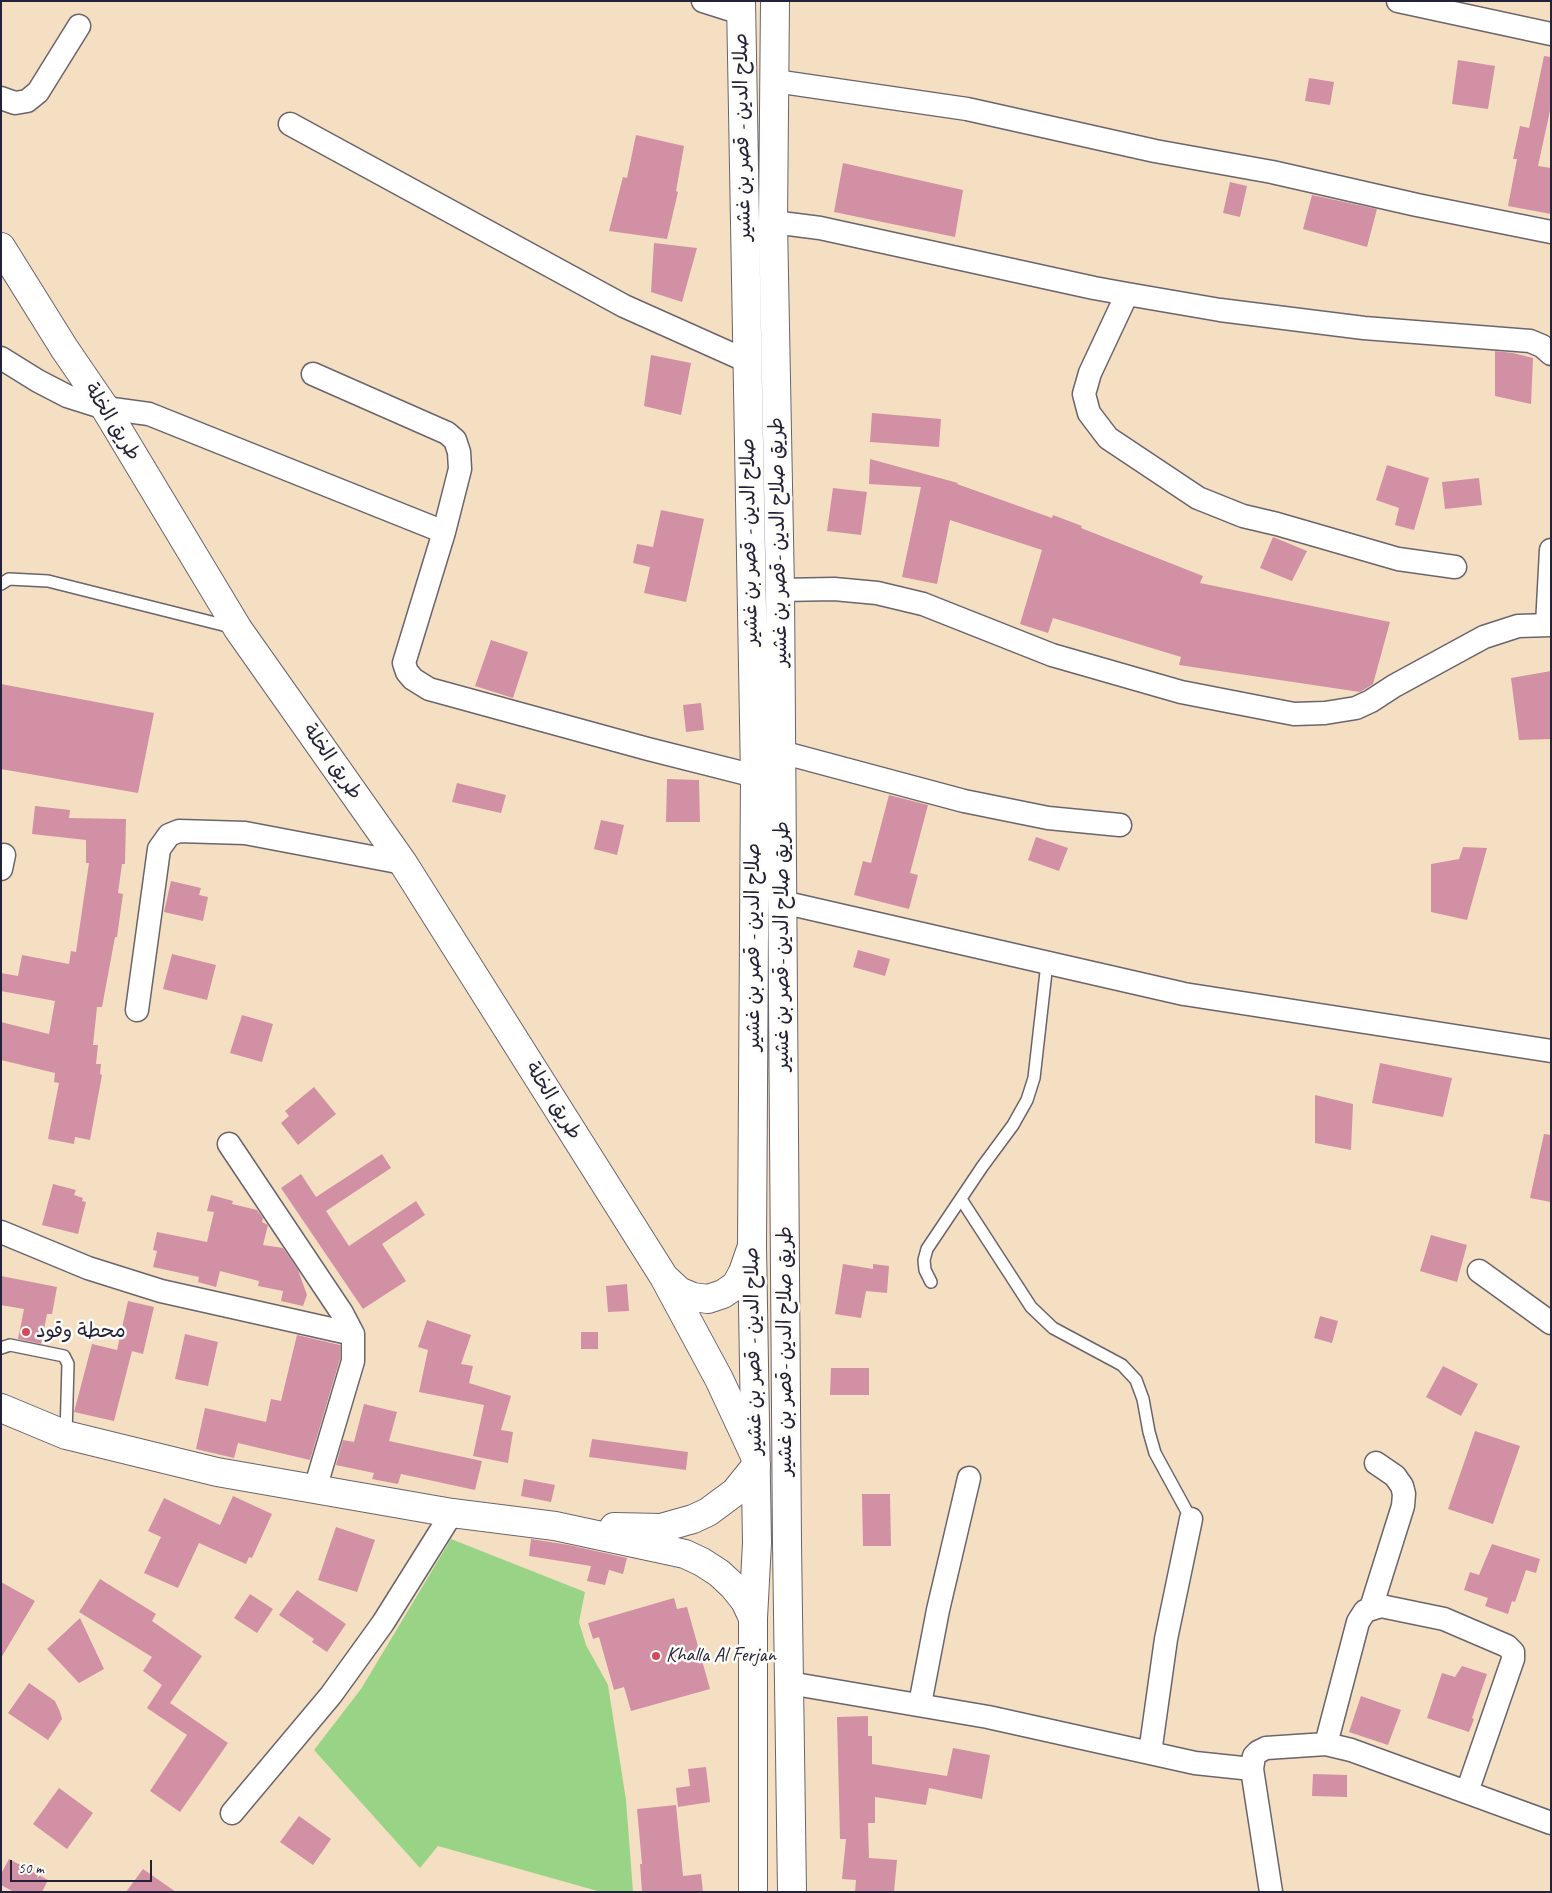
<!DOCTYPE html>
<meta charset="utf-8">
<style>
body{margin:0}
#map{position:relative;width:1552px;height:1893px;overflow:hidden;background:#f4dfc3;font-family:Caveat,sans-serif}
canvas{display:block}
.frame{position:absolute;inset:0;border:2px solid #22223b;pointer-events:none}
.scale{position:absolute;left:10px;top:1860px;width:142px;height:22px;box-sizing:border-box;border:2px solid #22223b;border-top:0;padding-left:6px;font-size:15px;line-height:18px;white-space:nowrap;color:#22223b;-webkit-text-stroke:4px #fdfcf7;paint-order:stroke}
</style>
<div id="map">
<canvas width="1552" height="1893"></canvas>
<div class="frame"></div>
<div class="scale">50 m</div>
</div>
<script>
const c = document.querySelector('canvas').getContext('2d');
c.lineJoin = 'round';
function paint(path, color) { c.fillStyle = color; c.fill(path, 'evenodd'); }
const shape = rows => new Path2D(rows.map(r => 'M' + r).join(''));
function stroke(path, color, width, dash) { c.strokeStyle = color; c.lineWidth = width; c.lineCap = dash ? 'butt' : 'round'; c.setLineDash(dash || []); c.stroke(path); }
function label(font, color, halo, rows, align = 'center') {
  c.font = font + ' Caveat,"Playpen Sans Arabic",sans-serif'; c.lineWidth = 5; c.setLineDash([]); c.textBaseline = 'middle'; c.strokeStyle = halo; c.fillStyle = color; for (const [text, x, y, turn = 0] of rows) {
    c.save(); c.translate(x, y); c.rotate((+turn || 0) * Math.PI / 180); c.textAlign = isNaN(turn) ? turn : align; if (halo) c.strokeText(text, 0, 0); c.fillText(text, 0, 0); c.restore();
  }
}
paint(shape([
 [451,1539,585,1592,579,1622,586,1645,608,1685,626,1800,633,1892,601,1892,438,1846,420,1868,314,1750,361,1689]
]), '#99d386');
paint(shape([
 [1544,56,1551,57,1551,106,1538,166,1551,168,1551,214,1508,206,1517,159,1513,159,1520,126,1529,128],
 [1458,60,1495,66,1488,109,1452,104],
 [1309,78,1334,82,1330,105,1305,101],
 [636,135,684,146,676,191,678,192,667,239,609,231,623,177,627,178],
 [843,163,963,190,955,237,834,212],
 [1230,182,1247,186,1240,217,1223,213],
 [1312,195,1377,209,1367,247,1303,229],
 [654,243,697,248,682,302,651,292],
 [1495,351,1513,353,1533,358,1531,404,1495,396],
 [651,355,691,363,681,415,644,406],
 [872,413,941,419,939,447,870,442],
 [870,459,958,483,957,484,1052,518,1053,515,1082,526,1081,528,1203,576,1200,583,1390,622,1373,684,1360,692,1179,665,1181,657,1053,618,1048,633,1020,624,1042,550,950,520,937,584,902,577,921,487,869,484],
 [1387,465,1429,478,1414,530,1395,525,1399,508,1376,500],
 [1479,478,1482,505,1445,509,1442,482],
 [833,488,867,492,861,535,827,531],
 [661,510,704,519,686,602,644,593,650,567,633,563,637,544,653,547],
 [1273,537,1307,551,1292,581,1260,568],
 [491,640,528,652,513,698,475,686],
 [1551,671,1551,739,1519,740,1511,678],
 [1,684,154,713,138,793,1,769],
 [701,703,704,730,686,732,683,705],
 [667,779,699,780,700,822,666,822],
 [457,783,506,795,501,813,452,802],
 [889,795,928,805,910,873,918,875,909,909,854,895,863,861,871,863],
 [35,806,70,810,69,818,126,819,125,864,122,864,118,893,123,894,117,937,115,937,102,1007,97,1007,93,1045,98,1045,96,1064,101,1064,100,1074,102,1075,90,1140,75,1137,74,1144,48,1139,59,1083,54,1082,55,1073,1,1060,1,1022,49,1034,55,1001,1,991,1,973,18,976,22,955,69,964,71,951,76,952,89,863,86,863,86,840,32,834],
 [601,820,624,825,617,855,594,849],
 [1036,837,1068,848,1059,871,1028,860],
 [1463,847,1487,848,1467,920,1431,912,1431,864,1459,859],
 [171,881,201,888,199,895,208,897,203,921,164,912],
 [858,950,890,959,885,976,853,967],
 [172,954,216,965,207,1000,163,989],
 [242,1015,273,1024,262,1062,230,1053],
 [1380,1063,1452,1078,1443,1117,1372,1103],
 [314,1087,336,1114,298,1145,281,1123,289,1116,285,1111],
 [1315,1095,1353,1104,1351,1150,1315,1143],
 [1544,1134,1551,1135,1551,1202,1530,1198],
 [382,1154,391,1168,326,1211,349,1246,416,1201,425,1215,382,1244,406,1281,363,1309,281,1188,301,1174,316,1197],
 [53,1184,76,1190,74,1195,83,1198,82,1201,86,1202,78,1234,42,1225],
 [211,1195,233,1201,232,1204,257,1210,263,1218,262,1222,268,1225,263,1245,283,1248,298,1270,307,1295,303,1306,281,1301,283,1291,258,1286,259,1281,220,1271,216,1287,198,1282,199,1277,153,1267,157,1251,153,1250,157,1232,207,1242,214,1212,207,1211],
 [1431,1235,1467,1245,1457,1282,1420,1271],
 [843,1264,873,1269,873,1264,889,1266,887,1293,866,1291,861,1318,835,1314],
 [1,1276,57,1287,52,1314,47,1314,41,1344,18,1339,24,1309,1,1305],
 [627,1284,629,1311,608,1312,606,1286],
 [128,1301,154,1307,143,1354,132,1351,114,1421,74,1412,92,1344,117,1350],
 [1320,1316,1338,1321,1332,1343,1314,1338],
 [427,1320,471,1335,461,1364,473,1366,469,1383,511,1396,501,1430,513,1432,508,1463,473,1456,484,1405,419,1392,428,1350,418,1347],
 [581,1332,598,1332,598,1349,581,1349],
 [185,1334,218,1342,208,1386,175,1379],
 [297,1335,340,1345,340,1359,310,1460,238,1443,234,1458,196,1449,205,1408,266,1422,271,1399,281,1401],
 [1443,1366,1478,1384,1461,1416,1426,1397],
 [831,1368,869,1368,869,1395,830,1395],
 [364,1404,397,1412,389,1441,482,1461,475,1490,401,1474,398,1484,372,1479,374,1473,336,1465,343,1440,354,1442],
 [1475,1431,1520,1446,1493,1524,1448,1509],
 [592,1439,688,1452,686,1470,589,1457],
 [524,1479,555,1485,551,1502,521,1496],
 [862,1494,890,1494,891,1546,863,1546],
 [233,1496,272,1514,252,1558,249,1557,246,1564,199,1543,178,1588,144,1573,161,1537,148,1531,164,1498,220,1525],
 [336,1527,375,1540,357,1592,318,1580],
 [531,1539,569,1545,627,1558,623,1574,609,1570,605,1585,587,1581,591,1566,529,1556],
 [1492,1544,1540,1559,1536,1573,1526,1570,1515,1602,1512,1601,1508,1614,1485,1606,1488,1598,1464,1590,1470,1572,1479,1575],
 [100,1579,156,1614,152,1621,202,1656,170,1703,228,1743,180,1812,150,1791,187,1735,147,1708,162,1685,143,1671,152,1657,79,1612],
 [1,1582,35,1601,1,1658],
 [297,1590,346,1624,327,1652,312,1642,314,1639,279,1615],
 [250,1594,273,1609,257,1633,234,1618],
 [674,1598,677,1609,687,1607,710,1689,631,1711,624,1687,614,1690,599,1637,593,1639,588,1623],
 [80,1618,104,1669,79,1683,47,1649],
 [1462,1666,1487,1674,1472,1718,1474,1719,1469,1732,1427,1718,1442,1673,1455,1677],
 [29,1683,55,1701,60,1712,62,1719,48,1740,8,1713],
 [1361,1696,1401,1710,1388,1745,1349,1732],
 [868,1716,868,1736,872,1736,872,1764,947,1776,953,1748,990,1755,982,1799,929,1788,926,1805,875,1797,875,1823,868,1823,869,1858,897,1860,894,1892,855,1892,856,1880,842,1879,846,1839,840,1839,837,1717],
 [706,1767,710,1802,678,1807,676,1788,690,1786,688,1769],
 [1313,1774,1347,1775,1347,1797,1312,1796],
 [59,1788,93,1813,67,1849,33,1824],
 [676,1805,683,1876,701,1874,703,1892,642,1892,640,1864,642,1864,637,1809],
 [299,1816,331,1839,313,1865,280,1842],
 [9,1859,48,1880,42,1892,14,1892,1,1885,1,1874],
 [143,1869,176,1892,126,1892]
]), '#d290a4');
const service = shape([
 [1,584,9,579,48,581,235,628],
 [961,1199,1031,1307,1053,1328,1122,1365,1136,1380,1143,1399,1149,1432,1155,1453,1191,1519],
 [931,1282,925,1270,924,1260,927,1249,982,1167,1013,1125,1027,1100,1034,1078,1047,963],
 [1,1348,10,1345,64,1356,68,1364,66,1435]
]);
const minor = shape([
 [703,1,741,13],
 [1398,1,1551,34],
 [775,81,967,109,1155,151,1272,172,1417,205,1551,232],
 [1,98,15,103,27,101,38,92,79,26],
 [290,124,624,306,747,361],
 [773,222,820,228,1094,288,1127,294,1220,310,1364,328,1530,341,1542,346,1551,354],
 [1127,294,1090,373,1084,394,1089,413,1108,438,1198,498,1243,516,1277,524,1398,559,1455,567],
 [1,358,38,381,67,396,105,408,149,414,444,532],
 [313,374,447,433,455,440,459,452,460,469,444,532,404,663,407,672,413,679,429,689,648,749,755,776],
 [780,590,834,589,877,593,923,604,1052,655,1181,692,1294,714,1325,713,1356,708,1371,701,1394,686,1484,637,1518,626,1551,625],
 [1547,625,1551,550],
 [781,752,964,801,1048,818,1120,825],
 [1,869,4,855],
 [782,902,1184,994,1551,1051],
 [137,1010,159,849,169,835,179,831,245,833,403,863],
 [229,1144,342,1313,353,1334,353,1361,315,1489],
 [1,1232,88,1268,161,1291,353,1334],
 [1479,1271,1551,1323],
 [1371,1608,1403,1506,1404,1494,1402,1486,1395,1476,1376,1463],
 [789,1683,988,1717,1195,1763,1252,1769,1254,1756,1258,1752,1266,1748,1326,1744,1351,1750,1551,1823],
 [920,1704,938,1610,969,1478],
 [1326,1744,1358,1622,1365,1611,1381,1606,1444,1619,1507,1646,1513,1652,1513,1659,1467,1792],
 [1150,1753,1166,1639,1191,1519],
 [1252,1769,1271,1892],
 [232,1813,331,1695,383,1623,452,1513]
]);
const tertiary = shape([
 [1,247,64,348,105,408,238,629,403,863,664,1277,719,1379,754,1454],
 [665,1278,679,1291,693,1297,708,1299,723,1294,736,1285,743,1272,752,1246],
 [1,1408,66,1435,217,1472,452,1513,555,1526,685,1554,702,1562,719,1573,733,1586,745,1601,753,1618],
 [614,1527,661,1528,693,1519,708,1512,735,1492,756,1466]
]);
const trunk = shape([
 [741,1,755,776,752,1246,757,1543,753,1618,753,1892],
 [775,1,773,222,780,590,787,1543,792,1892]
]);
stroke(service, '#6c646b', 14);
stroke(minor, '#6c646b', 25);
stroke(tertiary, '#6c646b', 30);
stroke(trunk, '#6c646b', 30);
stroke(service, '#fff', 11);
stroke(minor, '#fff', 22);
stroke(tertiary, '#fff', 28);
stroke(trunk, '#fff', 28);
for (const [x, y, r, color] of [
 [26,1332,5,"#d1495b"],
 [656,1656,5,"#d1495b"]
]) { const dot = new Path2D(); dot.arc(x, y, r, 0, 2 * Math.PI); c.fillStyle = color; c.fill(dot); stroke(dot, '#fdfcf7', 2); }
label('20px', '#22223b', '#fdfcf7', [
 ["صلاح الدين - قصر بن غشير",743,137,-91],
 ["طريق الخلة",112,422,58],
 ["صلاح الدين - قصر بن غشير",750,542,-91],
 ["طريق صلاح الدين -قصر بن غشير",779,542,-91],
 ["طريق الخلة",332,762,55],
 ["طريق صلاح الدين -قصر بن غشير",783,946,-90],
 ["صلاح الدين - قصر بن غشير",754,947,-90],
 ["طريق الخلة",553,1101,58],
 ["صلاح الدين - قصر بن غشير",754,1351,-91],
 ["طريق صلاح الدين -قصر بن غشير",786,1351,-90]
]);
label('20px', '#22223b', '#fdfcf7', [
 ["محطة وقود",36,1332],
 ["Khalla Al Ferjan",666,1656]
], 'left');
</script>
